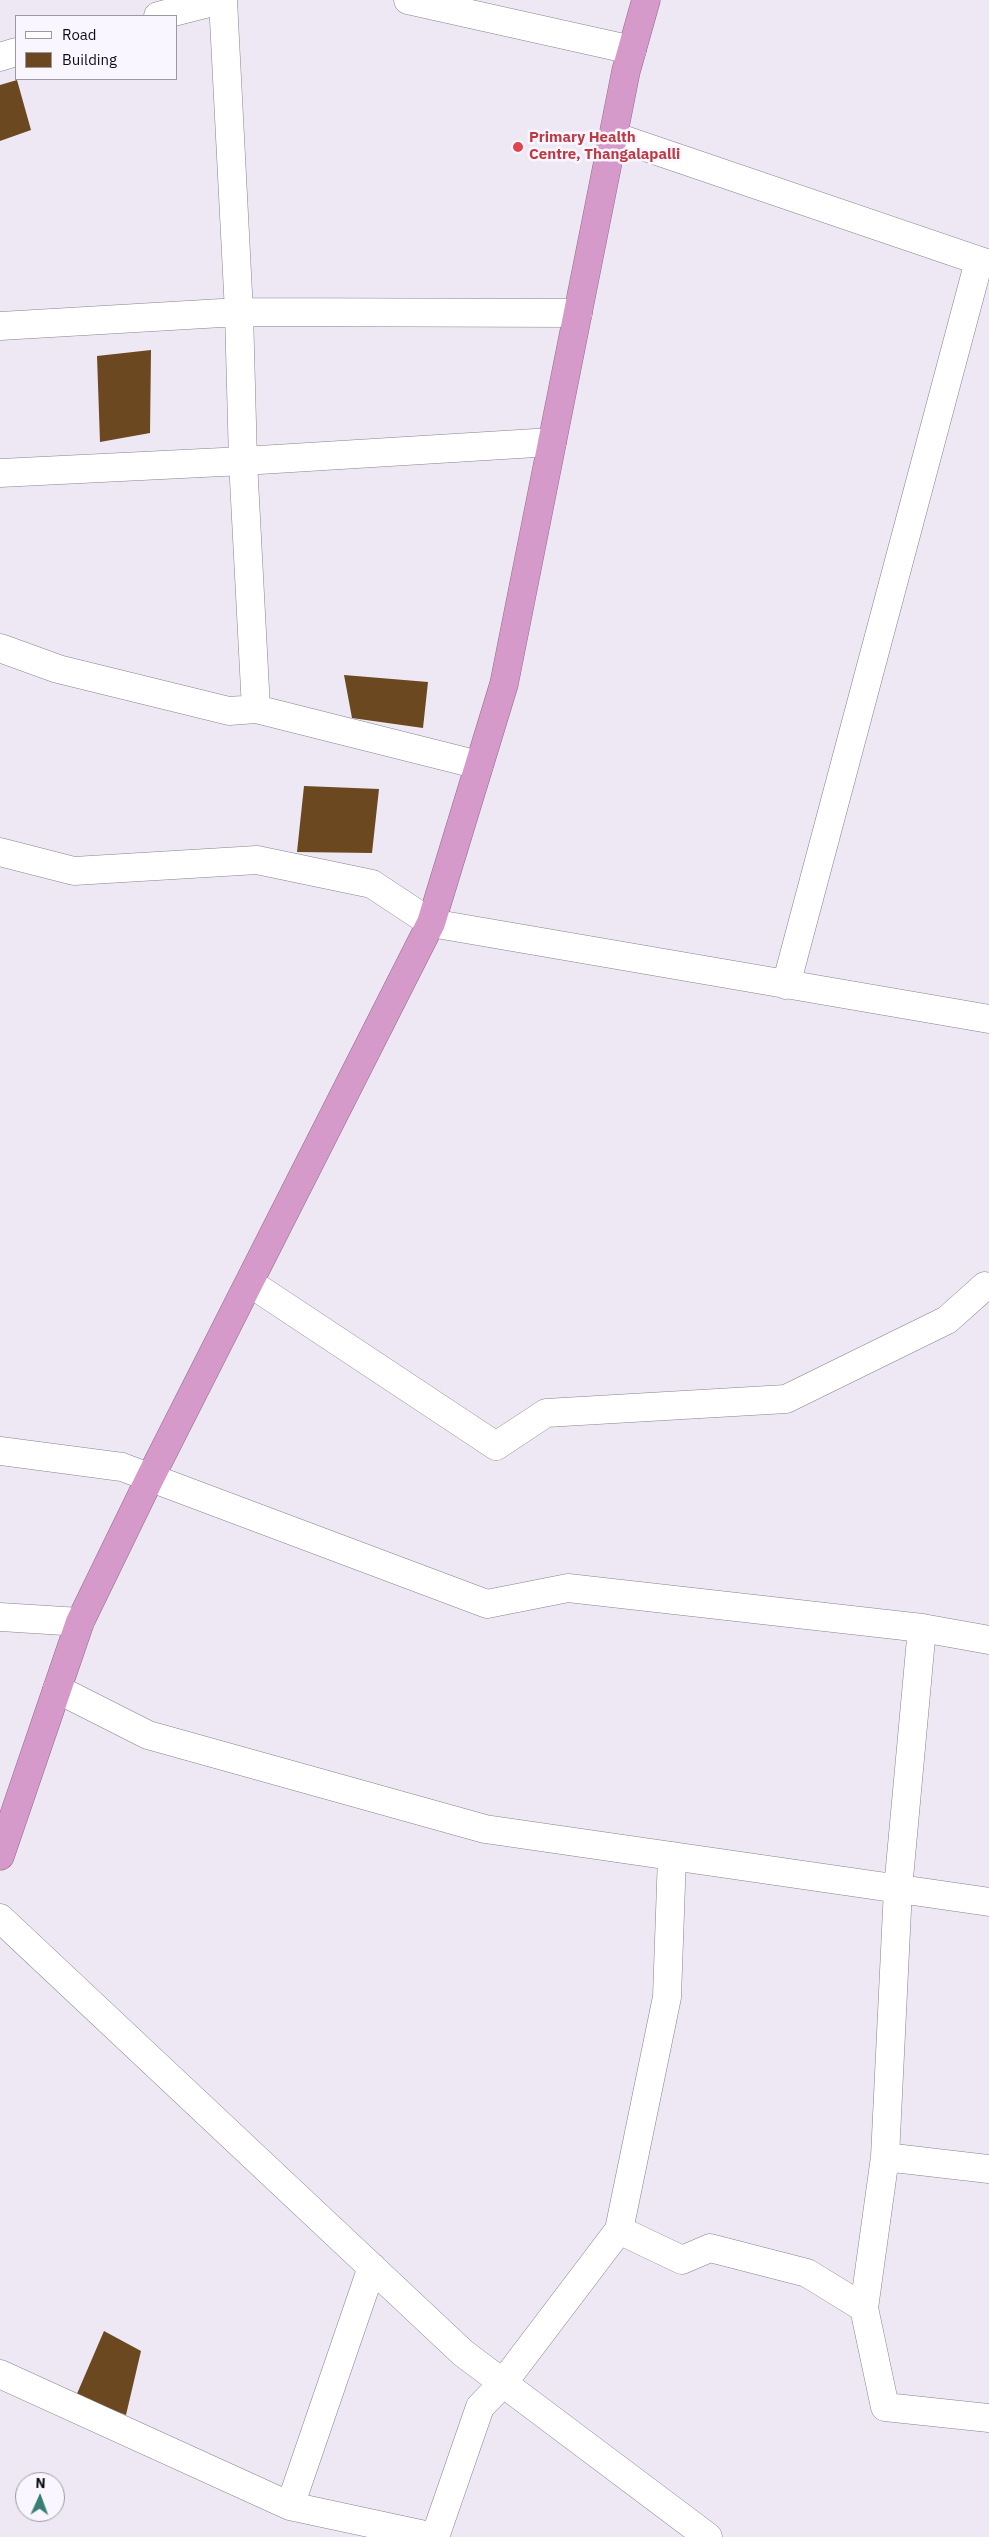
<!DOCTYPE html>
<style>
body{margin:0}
#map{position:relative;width:989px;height:2537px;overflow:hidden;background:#ede8f3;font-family:"IBM Plex Sans",sans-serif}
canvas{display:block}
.legend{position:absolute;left:15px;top:15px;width:162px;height:65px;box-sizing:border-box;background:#f9f6ff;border:1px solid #9b99a0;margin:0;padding:6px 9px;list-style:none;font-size:15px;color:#0e0d11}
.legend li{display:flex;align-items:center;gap:10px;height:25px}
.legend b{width:25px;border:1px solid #9b99a0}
.north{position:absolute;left:15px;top:2472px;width:50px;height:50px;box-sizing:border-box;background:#f9f6ff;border:1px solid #9b99a0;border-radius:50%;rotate:2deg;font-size:14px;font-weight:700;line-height:20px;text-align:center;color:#0e0d11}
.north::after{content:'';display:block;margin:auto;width:18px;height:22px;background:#387e75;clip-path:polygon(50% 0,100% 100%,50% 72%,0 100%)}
</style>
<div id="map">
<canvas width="989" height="2537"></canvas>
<ul class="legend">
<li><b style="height:6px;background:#fff"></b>Road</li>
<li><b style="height:14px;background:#6c4820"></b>Building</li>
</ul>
<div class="north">N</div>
</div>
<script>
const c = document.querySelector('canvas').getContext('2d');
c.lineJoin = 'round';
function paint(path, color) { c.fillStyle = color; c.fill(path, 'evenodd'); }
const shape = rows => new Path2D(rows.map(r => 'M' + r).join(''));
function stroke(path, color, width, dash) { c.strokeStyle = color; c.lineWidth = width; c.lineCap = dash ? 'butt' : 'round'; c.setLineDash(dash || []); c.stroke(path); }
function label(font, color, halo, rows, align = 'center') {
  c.font = font + ' "IBM Plex Sans",sans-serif'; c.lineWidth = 5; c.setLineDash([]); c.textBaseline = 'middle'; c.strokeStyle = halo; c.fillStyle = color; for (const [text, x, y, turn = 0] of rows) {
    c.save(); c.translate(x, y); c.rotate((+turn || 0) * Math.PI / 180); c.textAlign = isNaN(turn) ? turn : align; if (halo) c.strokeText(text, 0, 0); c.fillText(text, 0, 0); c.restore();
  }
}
paint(shape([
 [17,80,31,130,0,141,0,85],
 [151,350,150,433,100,442,97,356],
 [344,675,428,682,423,728,352,718],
 [304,786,379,789,372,853,297,852],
 [104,2331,141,2351,126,2415,76,2396]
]), '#6c4820');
const street = shape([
 [223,0,239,312,578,313],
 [408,0,632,50],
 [158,16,221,0],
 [0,57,16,52],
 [613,136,989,264],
 [0,326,239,312,243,461,552,442],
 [0,473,243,461,256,709,479,765],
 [0,648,58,669,229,711,256,709],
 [0,852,74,871,257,860,372,884,431,923,989,1019],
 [786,985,979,261],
 [250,1283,496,1446,546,1413,786,1399,947,1320,985,1286,989,1287],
 [0,1451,122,1467,487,1604,568,1588,922,1628,898,1889,885,2157,989,2169],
 [0,1617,80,1622],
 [922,1628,989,1640],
 [57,1689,148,1735,485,1829,989,1902],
 [0,1918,463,2353,708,2537],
 [619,2230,667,1997,672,1856],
 [864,2308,885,2407,989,2418],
 [0,2374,290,2506,372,2267],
 [290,2506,434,2537],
 [435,2537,480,2407,503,2383,619,2230,682,2260,710,2248,807,2273,864,2308,885,2157]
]);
const highway = shape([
 [0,1856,80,1622,150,1478,431,923,504,684,626,71,646,0]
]);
stroke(street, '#87838d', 29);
stroke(highway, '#8f6989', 29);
stroke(street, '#fff', 28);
stroke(highway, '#d59ac9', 28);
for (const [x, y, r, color] of [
 [518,147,6,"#e0444e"]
]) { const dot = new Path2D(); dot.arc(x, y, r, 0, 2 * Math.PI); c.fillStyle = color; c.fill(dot); stroke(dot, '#f9f6ff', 2); }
label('bold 15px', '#be3a42', '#f9f6ff', [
 ["Primary Health",529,138],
 ["Centre, Thangalapalli",529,155]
], 'left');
</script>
